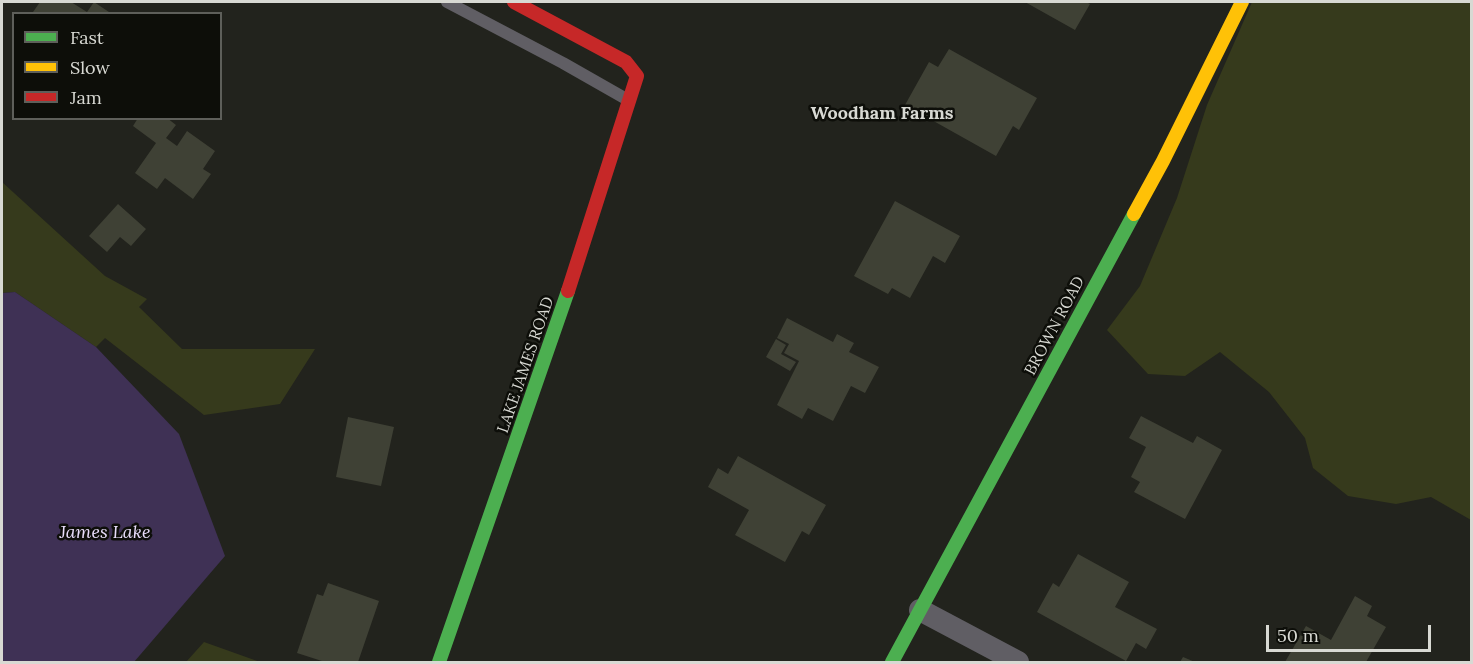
<!DOCTYPE html>
<style>
body{margin:0}
#map{position:relative;width:1473px;height:664px;overflow:hidden;background:#22231d;font-family:Lora,serif}
canvas{display:block}
.frame{position:absolute;inset:0;border:3px solid #d8d9d3;pointer-events:none}
.legend{position:absolute;left:12px;top:12px;width:210px;height:108px;box-sizing:border-box;background:#0d0e09;border:2px solid #5e5f5a;margin:0;padding:8px 10px;list-style:none;font-size:18px;color:#d8d9d3}
.legend li{display:flex;align-items:center;gap:12px;height:30px}
.legend b{width:30px;border:2px solid #5e5f5a}
.scale{position:absolute;left:1266px;top:625px;width:165px;height:27px;box-sizing:border-box;border:3px solid #d8d9d3;border-top:0;padding-left:8px;font-size:18px;line-height:21px;white-space:nowrap;color:#d8d9d3;-webkit-text-stroke:4px #0d0e09;paint-order:stroke}
</style>
<div id="map">
<canvas width="1473" height="664"></canvas>
<div class="frame"></div>
<ul class="legend">
<li><b style="height:8px;background:#4caf50"></b>Fast</li>
<li><b style="height:8px;background:#ffc107"></b>Slow</li>
<li><b style="height:8px;background:#c62828"></b>Jam</li>
</ul>
<div class="scale">50 m</div>
</div>
<script>
const c = document.querySelector('canvas').getContext('2d');
c.lineJoin = 'round';
function paint(path, color) { c.fillStyle = color; c.fill(path, 'evenodd'); }
const shape = rows => new Path2D(rows.map(r => 'M' + r).join(''));
function stroke(path, color, width, dash) { c.strokeStyle = color; c.lineWidth = width; c.lineCap = dash ? 'butt' : 'round'; c.setLineDash(dash || []); c.stroke(path); }
function label(font, color, halo, rows, align = 'center') {
  c.font = font + ' Lora,serif'; c.lineWidth = 5; c.setLineDash([]); c.textBaseline = 'middle'; c.strokeStyle = halo; c.fillStyle = color; for (const [text, x, y, turn = 0] of rows) {
    c.save(); c.translate(x, y); c.rotate((+turn || 0) * Math.PI / 180); c.textAlign = isNaN(turn) ? turn : align; if (halo) c.strokeText(text, 0, 0); c.fillText(text, 0, 0); c.restore();
  }
}
paint(shape([
 [1252,2,1471,2,1471,520,1431,497,1396,504,1348,496,1313,468,1305,438,1269,392,1220,352,1185,376,1148,374,1107,330,1140,286,1177,198,1207,105],
 [2,182,105,276,147,299,139,307,182,349,315,349,280,404,204,415,105,338,96,347,15,292,2,293],
 [204,642,260,662,186,662]
]), '#363a1c');
paint(shape([
 [15,292,96,347,179,434,225,556,134,662,2,662,2,293]
]), '#3f3155');
paint(shape([
 [40,2,71,2,87,12,94,2,112,14,35,14,33,12],
 [1025,2,1086,2,1090,4,1075,30],
 [949,49,1037,98,1019,130,1013,126,996,156,905,105,929,62,938,67],
 [138,118,167,118,176,125,166,138,177,146,187,131,215,151,203,169,211,174,193,199,165,178,157,189,135,173,156,143,133,126],
 [895,201,960,236,945,263,933,256,910,298,892,288,888,294,854,276],
 [118,204,146,229,131,246,120,237,107,252,89,236],
 [787,318,833,342,837,334,854,343,849,352,879,367,865,393,851,386,833,421,808,408,802,419,777,405,799,361,784,353,789,344,777,338],
 [776,339,786,345,781,354,796,362,790,371,766,357],
 [1141,416,1193,443,1197,436,1222,450,1185,519,1134,492,1140,482,1131,477,1146,447,1129,438],
 [348,417,394,427,381,486,336,477],
 [738,456,826,505,809,535,802,531,785,562,735,535,749,510,708,487,718,468,728,474],
 [1078,554,1129,582,1115,607,1157,629,1146,649,1136,643,1126,661,1037,612,1053,583,1059,587],
 [328,583,379,601,358,662,325,662,297,653,317,594,323,596],
 [1355,596,1372,606,1367,616,1386,627,1366,662,1285,662,1306,626,1331,640],
 [1183,657,1195,662,1180,662]
]), '#3f4135');
stroke(shape([
 [447,2,563,63,628,100]
]), '#605e64', 12);
stroke(shape([
 [920,610,1018,662]
]), '#605e64', 22);
stroke(shape([
 [439,662,568,291],
 [892,662,1134,214]
]), '#4caf50', 14);
stroke(shape([
 [1134,214,1163,161,1242,2]
]), '#ffc107', 14);
stroke(shape([
 [514,2,626,62,637,76,568,291]
]), '#c62828', 14);
label('16px', '#d8d9d3', '#0d0e09', [
 ["BROWN ROAD",1055,326,-62],
 ["LAKE JAMES ROAD",526,365,-71]
]);
label('bold 18px', '#d8d9d3', '#0d0e09', [
 ["Woodham Farms",882,114]
]);
label('italic 18px', '#e9defb', '#0d0e09', [
 ["James Lake",105,533]
]);
</script>
